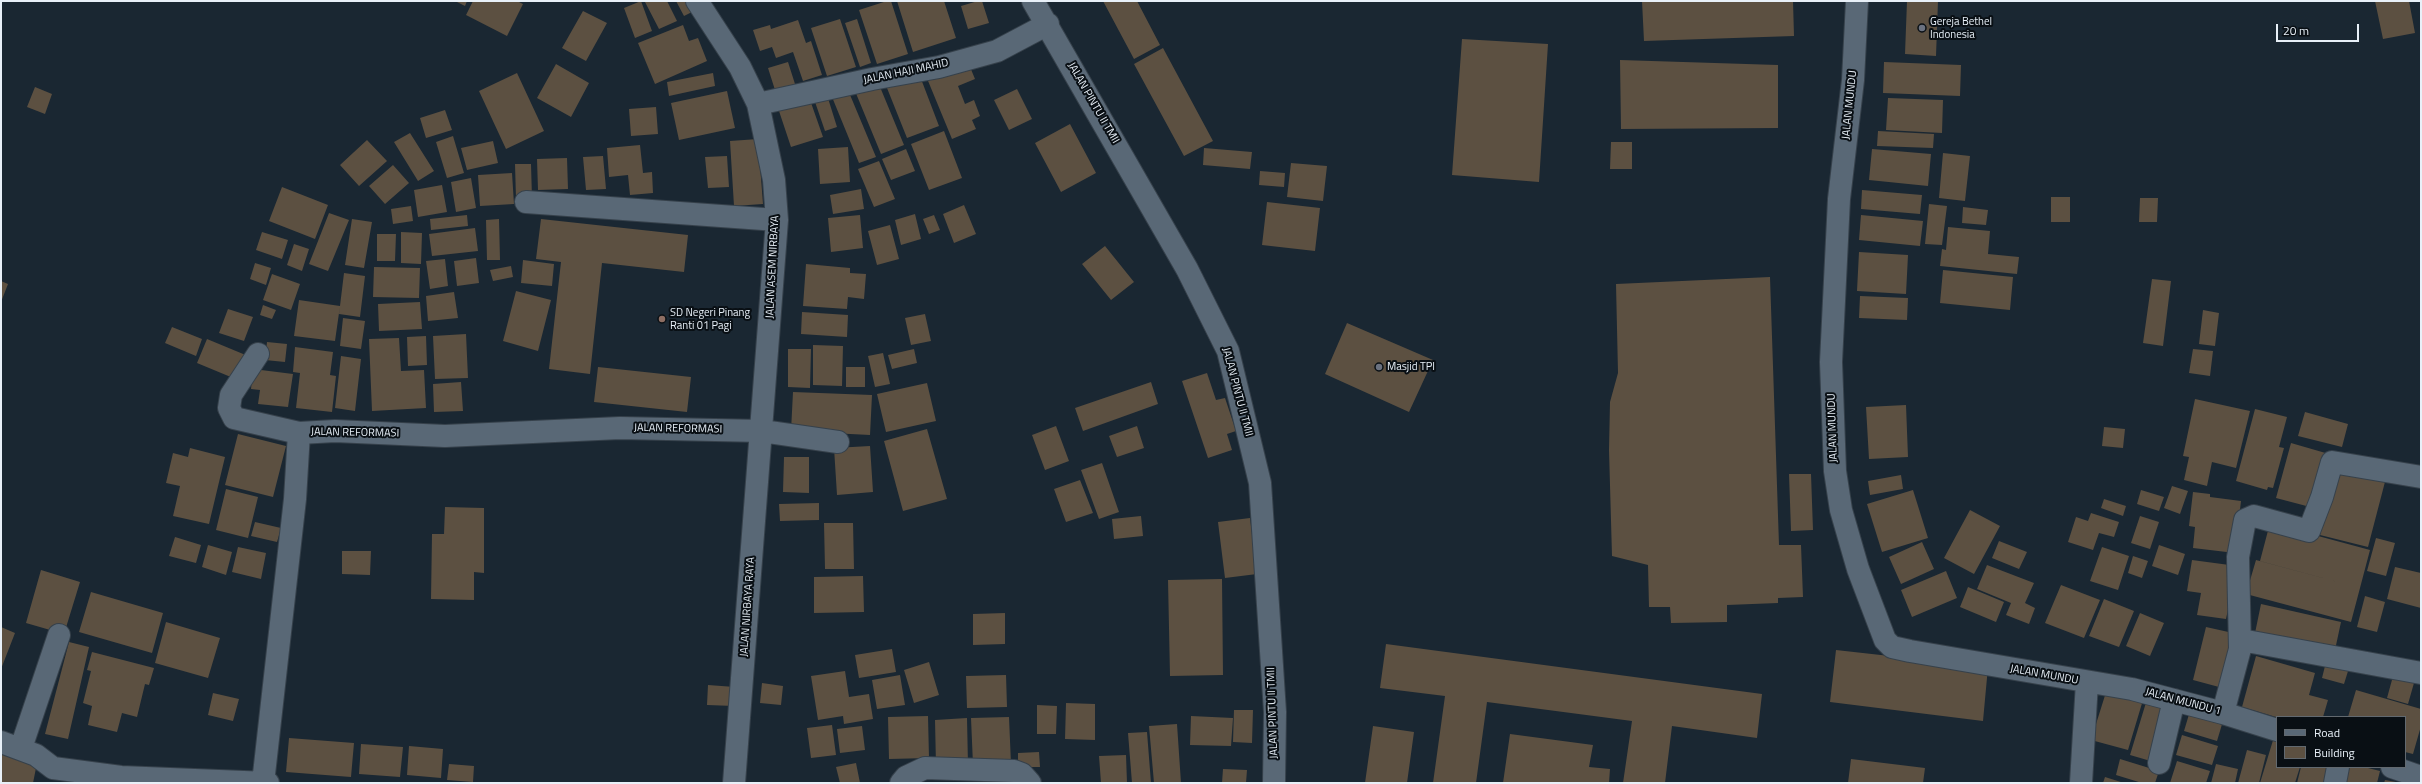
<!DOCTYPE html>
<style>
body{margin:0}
#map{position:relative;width:2422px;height:784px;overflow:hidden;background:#1a2732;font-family:"Titillium Web",sans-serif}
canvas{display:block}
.frame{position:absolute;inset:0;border:2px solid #e8f0f8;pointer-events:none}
.legend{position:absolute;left:2276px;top:716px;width:130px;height:52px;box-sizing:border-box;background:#090f14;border:1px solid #62696f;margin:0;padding:5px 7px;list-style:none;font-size:12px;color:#e8f0f8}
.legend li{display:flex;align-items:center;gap:8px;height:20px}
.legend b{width:20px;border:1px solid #62696f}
.scale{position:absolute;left:2276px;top:24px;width:83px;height:18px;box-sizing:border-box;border:2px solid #e8f0f8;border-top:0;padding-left:5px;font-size:12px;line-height:14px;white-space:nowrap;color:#e8f0f8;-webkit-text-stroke:3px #090f14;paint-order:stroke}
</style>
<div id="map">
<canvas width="2422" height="784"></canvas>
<div class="frame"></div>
<ul class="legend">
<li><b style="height:5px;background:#596876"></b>Road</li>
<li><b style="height:11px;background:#5c5041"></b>Building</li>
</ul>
<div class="scale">20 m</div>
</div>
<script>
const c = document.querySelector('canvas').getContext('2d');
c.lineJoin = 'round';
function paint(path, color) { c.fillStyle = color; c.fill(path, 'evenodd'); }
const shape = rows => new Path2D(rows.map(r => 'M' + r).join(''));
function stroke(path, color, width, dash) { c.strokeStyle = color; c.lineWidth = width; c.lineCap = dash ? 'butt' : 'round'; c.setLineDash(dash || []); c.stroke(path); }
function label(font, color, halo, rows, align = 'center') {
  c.font = font + ' "Titillium Web",sans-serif'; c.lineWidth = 4; c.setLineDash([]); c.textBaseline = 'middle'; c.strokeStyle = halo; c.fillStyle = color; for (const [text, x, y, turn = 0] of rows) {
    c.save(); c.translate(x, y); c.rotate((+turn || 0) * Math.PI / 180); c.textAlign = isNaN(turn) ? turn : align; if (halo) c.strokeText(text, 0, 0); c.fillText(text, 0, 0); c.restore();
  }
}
paint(shape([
 [455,1,467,1,465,6],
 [473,1,517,1,523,4,507,36,466,15],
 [641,1,652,31,635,38,624,8],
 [647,1,667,1,677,21,659,29,645,2],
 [676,1,691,1,696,10,684,16],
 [887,1,891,1,908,54,877,64,859,10],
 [897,1,944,1,956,38,913,52],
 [978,1,982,1,989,23,968,29,961,6],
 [1103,1,1137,1,1160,45,1134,59],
 [1642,1,1793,1,1794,36,1644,41],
 [1907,1,1938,1,1936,56,1905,54],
 [2375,1,2409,1,2415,33,2383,39],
 [583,11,607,23,586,61,562,48],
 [840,19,856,67,827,76,811,28],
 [857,19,871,63,860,67,845,23],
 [798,20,806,43,811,41,822,75,803,81,793,52,776,58,772,47,760,51,753,30,770,25,771,29],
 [683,25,689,41,698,38,707,61,655,84,638,43],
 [1462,39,1548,44,1539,182,1452,175],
 [1163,48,1213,141,1184,156,1134,64],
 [1620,60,1778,65,1778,128,1621,129],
 [788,62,795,84,775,90,768,68],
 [968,62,975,79,958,86,965,104,974,100,980,116,972,120,976,129,952,139,926,76],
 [1884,62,1961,65,1960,96,1883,93],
 [556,64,589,83,571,117,537,98],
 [918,71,939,126,907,138,885,83],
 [517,73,544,131,506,149,479,91],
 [713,73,715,86,669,96,667,82],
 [878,82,904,145,881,154,855,91],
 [35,87,52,94,45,114,27,107],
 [1017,89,1032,119,1009,130,994,100],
 [848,90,876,157,859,163,832,97],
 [727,91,735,128,679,140,671,103],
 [827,95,837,127,825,131,814,99],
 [809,97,823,137,791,147,778,108],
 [1888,98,1943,100,1942,133,1886,130],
 [656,107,658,134,631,136,629,109],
 [445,110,452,130,426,138,420,118],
 [1070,124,1096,173,1061,192,1035,143],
 [944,131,962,178,929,190,911,144],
 [1878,131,1934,134,1933,148,1877,146],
 [410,133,434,171,418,181,394,142],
 [453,136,464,173,447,178,436,142],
 [758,139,763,204,734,206,730,141],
 [367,140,387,161,359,186,340,165],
 [493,141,498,163,467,170,461,148],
 [1611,142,1632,142,1632,169,1610,169],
 [640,145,643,173,652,172,653,193,630,195,628,175,609,177,607,148],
 [848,147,850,182,820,184,818,149],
 [1204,148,1252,152,1250,169,1203,165],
 [906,149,915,171,891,180,882,159],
 [1872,149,1931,154,1928,186,1869,180],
 [1943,153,1970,156,1965,201,1939,198],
 [603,156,606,189,586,190,583,157],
 [727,156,729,187,708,188,705,157],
 [567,158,568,189,538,190,537,159],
 [879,161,895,199,874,207,858,169],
 [1291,163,1327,166,1323,201,1287,197],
 [515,164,531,164,532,198,516,199],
 [393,165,409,183,385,204,369,186],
 [1260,171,1285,173,1284,187,1259,185],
 [512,173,514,204,480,206,478,175],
 [471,178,476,208,456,212,451,182],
 [442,185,447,212,418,217,414,190],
 [282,187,328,205,315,239,269,221],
 [861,189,864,209,833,214,830,195],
 [1862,190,1922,195,1920,214,1861,209],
 [2051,197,2070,197,2070,222,2051,222],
 [2140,198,2158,198,2157,222,2139,222],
 [1267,202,1320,208,1315,251,1262,245],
 [1929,204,1947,206,1942,245,1925,244],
 [964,205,976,234,954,243,943,214],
 [411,206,413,221,393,224,391,209],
 [1963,207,1988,210,1986,225,1962,223],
 [329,213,349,220,328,271,309,264],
 [915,214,921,239,901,245,895,220],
 [467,215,468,226,431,230,430,219],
 [860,215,863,248,831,252,828,218],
 [934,215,940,230,929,234,923,219],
 [1861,215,1923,221,1920,246,1859,240],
 [352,219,372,222,364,268,345,265],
 [499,219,500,260,487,260,486,220],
 [541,219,688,235,684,272,602,263,590,374,549,369,561,262,536,259],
 [890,225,899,259,877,265,868,231],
 [1948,227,1990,231,1988,254,2019,257,2017,274,1940,266,1942,249,1946,250],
 [475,228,478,251,432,256,429,234],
 [262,232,288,240,282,259,256,250],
 [401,232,422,233,421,264,401,263],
 [377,234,396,234,395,261,377,261],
 [294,244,309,249,302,271,287,265],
 [1105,246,1134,282,1111,300,1082,264],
 [1859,252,1908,255,1906,294,1857,291],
 [476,258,479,283,457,286,454,261],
 [445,259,448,286,430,289,426,261],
 [523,260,554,264,552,286,521,283],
 [255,263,271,268,266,285,250,279],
 [806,264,850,268,850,273,866,274,864,299,848,297,847,309,803,306],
 [511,266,513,277,493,281,490,270],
 [374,267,420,268,419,298,373,297],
 [1943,270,2013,277,2010,310,1940,303],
 [344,273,365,276,360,317,339,314],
 [272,274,300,284,291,310,263,300],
 [1770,277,1779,545,1801,545,1803,597,1778,598,1778,603,1727,605,1727,622,1671,623,1670,607,1649,607,1648,565,1612,556,1609,450,1610,402,1618,373,1616,284],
 [2152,279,2171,281,2163,346,2143,343],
 [1,281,8,284,1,302],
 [516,291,551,300,538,351,503,341],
 [454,292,458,318,428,321,426,296],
 [1860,296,1908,298,1907,320,1859,318],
 [299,300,340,306,335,341,294,336],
 [420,302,422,329,379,331,378,304],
 [263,305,276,310,272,319,260,315],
 [228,309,253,317,244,341,219,333],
 [2203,310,2219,313,2215,346,2199,344],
 [802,312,848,315,847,337,801,334],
 [925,314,931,341,911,345,905,318],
 [343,318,365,321,361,349,340,346],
 [1347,323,1433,360,1409,412,1325,374],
 [172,327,202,339,196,356,165,343],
 [466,334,468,378,435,379,433,336],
 [426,336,427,365,408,366,407,337],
 [399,338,401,371,424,370,426,408,372,411,369,339],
 [207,339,248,356,238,380,197,363],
 [267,342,287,344,285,362,265,360],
 [813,345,843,346,842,386,813,385],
 [295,347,333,352,330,375,336,376,332,412,296,408,300,373,293,372],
 [788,349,811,349,810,388,788,387],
 [914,349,917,363,892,369,888,355],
 [2193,349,2213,351,2210,376,2189,373],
 [883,353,890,384,875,387,868,356],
 [341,356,361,359,355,411,335,408],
 [598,367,691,377,687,412,594,402],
 [846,367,865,367,865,387,846,387],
 [253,369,293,374,288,407,258,404,260,390,251,389],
 [1207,373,1216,400,1225,398,1236,431,1227,434,1232,450,1208,458,1182,381],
 [461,382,463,411,434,412,433,384],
 [1151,382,1158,404,1083,431,1075,408],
 [927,383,936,421,886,432,877,394],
 [793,392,872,395,870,435,791,431],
 [2195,399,2250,411,2236,468,2212,462,2207,486,2184,480,2189,457,2183,456],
 [1906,405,1908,457,1869,459,1866,407],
 [2255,409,2287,417,2279,447,2284,448,2273,488,2268,487,2267,490,2236,481],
 [2305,412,2348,424,2342,447,2298,436],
 [1056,426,1069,461,1045,470,1032,435],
 [1137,426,1144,448,1117,457,1109,436],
 [2104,427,2125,429,2123,448,2102,446],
 [927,429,947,499,903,511,884,441],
 [238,434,286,446,273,497,225,485],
 [2291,443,2329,454,2314,508,2276,498],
 [870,446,873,492,837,495,834,448],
 [190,448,225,457,209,524,173,516,180,486,166,483,173,453,188,457],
 [784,457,809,457,809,493,783,492],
 [1102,463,1119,512,1099,519,1081,470],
 [2338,465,2386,478,2368,547,2320,535],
 [1789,474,1811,474,1813,530,1791,531],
 [1901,475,1903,489,1870,495,1868,481],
 [1080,480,1093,513,1066,522,1054,489],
 [2172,486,2188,491,2180,514,2164,508],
 [226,489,258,497,248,538,216,530],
 [1913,490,1928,538,1882,552,1867,504],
 [2141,490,2164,497,2159,511,2137,504],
 [2193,492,2210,494,2210,497,2241,501,2235,553,2193,548,2195,527,2189,526],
 [2104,499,2126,506,2123,516,2101,508],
 [819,503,819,520,780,521,779,504],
 [445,507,484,508,484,573,474,572,474,600,431,599,432,534,444,534],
 [1970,510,2000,526,1974,574,1944,558],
 [2091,513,2119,522,2114,537,2099,533,2093,550,2068,542,2076,517,2088,521],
 [1141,516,1143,536,1114,539,1112,519],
 [2140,516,2159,522,2150,549,2131,543],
 [1250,518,1257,574,1225,578,1218,522],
 [255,522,281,528,277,542,251,536],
 [824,523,853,523,854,569,825,569],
 [2270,523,2370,550,2360,588,2260,561],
 [175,537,201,545,196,563,169,556],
 [2376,538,2395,543,2386,576,2367,571],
 [1999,541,2027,552,2019,569,1992,558],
 [1922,542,1934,569,1901,584,1889,557],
 [208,545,232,552,226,575,202,567],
 [2159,545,2185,554,2178,575,2152,566],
 [238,547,266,553,261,579,232,572],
 [2102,547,2129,556,2118,590,2090,581],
 [342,551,371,551,370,575,342,574],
 [2133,556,2148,561,2142,578,2128,573],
 [2192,560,2237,566,2226,619,2197,615,2201,593,2187,591],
 [2256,560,2360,588,2351,622,2246,594],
 [1987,565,2034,583,2025,603,2035,608,2029,624,2006,615,2011,603,1977,589],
 [2395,567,2421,573,2421,608,2387,599],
 [41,570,80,582,64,634,26,623],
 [1946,571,1957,598,1912,617,1901,590],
 [863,576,864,612,814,613,814,577],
 [1222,579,1223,675,1170,676,1168,580],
 [2061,585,2100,600,2084,638,2045,623],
 [1968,587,2004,602,1996,622,1960,607],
 [91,592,163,613,152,653,79,632],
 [2365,596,2385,602,2377,632,2357,627],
 [2104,599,2134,611,2119,647,2089,636],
 [2261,604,2341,622,2335,650,2255,633],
 [1005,613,1005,644,973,645,973,614],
 [2140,613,2164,623,2150,656,2126,646],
 [166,622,220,638,208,678,155,663],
 [1,627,15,633,1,669],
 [2206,627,2233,633,2219,687,2193,680],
 [69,642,89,647,68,739,45,734],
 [1386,644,1762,694,1757,738,1672,726,1665,783,1623,783,1632,721,1487,702,1476,783,1433,783,1445,696,1380,688],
 [892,649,896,672,859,678,855,655],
 [1836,650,1988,667,1983,721,1830,702],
 [92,652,154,668,149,685,145,684,137,717,122,713,117,732,88,725,92,706,83,703,91,671,87,670],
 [2256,656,2315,673,2309,695,2328,700,2323,717,2277,717,2277,723,2275,722,2276,717,2242,707],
 [929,662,939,695,914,703,904,670],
 [2326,662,2349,668,2344,684,2322,678],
 [2395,669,2416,676,2408,704,2387,698],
 [845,671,849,697,869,694,873,719,844,724,843,716,818,720,811,676],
 [900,675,905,705,877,709,872,680],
 [1006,675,1007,707,967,708,966,676],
 [762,683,783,686,781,705,760,703],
 [708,685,735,687,734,706,707,705],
 [2107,689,2143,700,2128,750,2091,740],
 [2356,690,2421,709,2421,726,2413,754,2405,752,2405,717,2348,717],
 [213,693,239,699,233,721,208,715],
 [2148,696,2172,703,2154,762,2130,755],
 [1066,703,1095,704,1095,740,1065,739],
 [1037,705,1057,706,1056,734,1037,734],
 [1234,710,1253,710,1252,743,1233,742],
 [2190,711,2223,721,2217,741,2184,731],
 [928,716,929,758,889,759,888,717],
 [1191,716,1233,718,1231,746,1190,745],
 [1009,717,1011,764,973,765,971,718],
 [967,718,968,765,936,766,935,720],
 [1177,724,1181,783,1154,783,1149,726],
 [832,725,836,755,811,758,807,728],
 [862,726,865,750,840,753,837,729],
 [1373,726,1414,732,1407,783,1365,783],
 [1147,732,1151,783,1132,783,1128,733],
 [1510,734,1593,745,1589,767,1610,769,1609,783,1503,783],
 [2182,735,2218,746,2212,765,2176,755],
 [2274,737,2277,738,2277,767,2300,767,2295,783,2260,783],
 [289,738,354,743,351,777,286,772],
 [361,744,403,747,400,777,359,774],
 [409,746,443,749,441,778,407,775],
 [2247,750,2266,755,2259,783,2238,783],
 [1,751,38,758,33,783,1,783],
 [1039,752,1040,767,1018,767,1018,753],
 [1126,755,1127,783,1101,783,1099,756],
 [1851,759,1925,768,1923,783,1848,783],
 [2120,759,2159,771,2155,783,2142,783,2116,775],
 [2177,761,2210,771,2206,783,2170,783],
 [856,763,860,783,840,783,836,767],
 [449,764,474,766,473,782,447,780],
 [2216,764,2238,769,2235,783,2211,783],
 [2301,767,2337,767,2332,783,2297,783],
 [2345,767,2364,767,2380,771,2377,783,2341,783],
 [1223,769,1247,770,1246,783,1222,783],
 [2105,777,2124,783,2103,783],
 [2385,780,2396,782,2396,783,2384,783]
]), '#5c5041');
const minor = shape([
 [697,1,740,67,758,104,774,180,777,220,734,783],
 [1033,1,1187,269,1228,351,1260,483,1275,712,1274,783],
 [1857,1,1853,80,1839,199,1831,362,1835,471,1841,510,1858,569,1885,640,1892,647,1910,651,2132,689,2223,713,2277,730],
 [758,104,872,79,939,67,997,51,1048,24],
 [526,202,777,220],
 [258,354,231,395,229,408,234,418,299,433],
 [2241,640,2421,673],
 [2223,713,2240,649,2238,557,2245,520,2254,516,2309,531,2322,497,2332,462,2421,477],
 [1,742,36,755,53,768],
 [21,748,59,635],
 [2159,763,2174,700],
 [2392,767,2421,777],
 [53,768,121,777,268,783],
 [263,783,295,499,299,433,335,431,445,436,620,428,762,431,838,442],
 [901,783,906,777,925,768,1014,771,1022,774,1030,783],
 [2081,783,2087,682],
 [2335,783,2338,767]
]);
stroke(minor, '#36414b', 24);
stroke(minor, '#596876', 22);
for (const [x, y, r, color] of [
 [1922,28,4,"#6b7280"],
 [662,319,4,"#8d6e63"],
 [1379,367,4,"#6b7280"]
]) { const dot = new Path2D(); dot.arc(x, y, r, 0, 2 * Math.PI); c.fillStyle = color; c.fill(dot); stroke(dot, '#090f14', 1.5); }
label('11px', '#e8f0f8', '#090f14', [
 ["Gereja Bethel",1930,22],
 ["Indonesia",1930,35],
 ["SD Negeri Pinang",670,313],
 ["Ranti 01 Pagi",670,326],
 ["Masjid TPI",1387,367]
], 'left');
label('11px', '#e8f0f8', '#090f14', [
 ["JALAN HAJI MAHID",906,72,-12],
 ["JALAN PINTU II TMII",1093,103,60],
 ["JALAN MUNDU",1850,105,-84],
 ["JALAN ASEM NIRBAYA",773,267,-87],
 ["JALAN PINTU II TMII",1237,392,75],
 ["JALAN MUNDU",1833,428,-92],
 ["JALAN REFORMASI",678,429,1],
 ["JALAN REFORMASI",355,433,1],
 ["JALAN NIRBAYA RAYA",748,607,-86],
 ["JALAN MUNDU",2044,675,10],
 ["JALAN MUNDU 1",2183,702,15],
 ["JALAN PINTU II TMII",1273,713,-92]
]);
</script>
